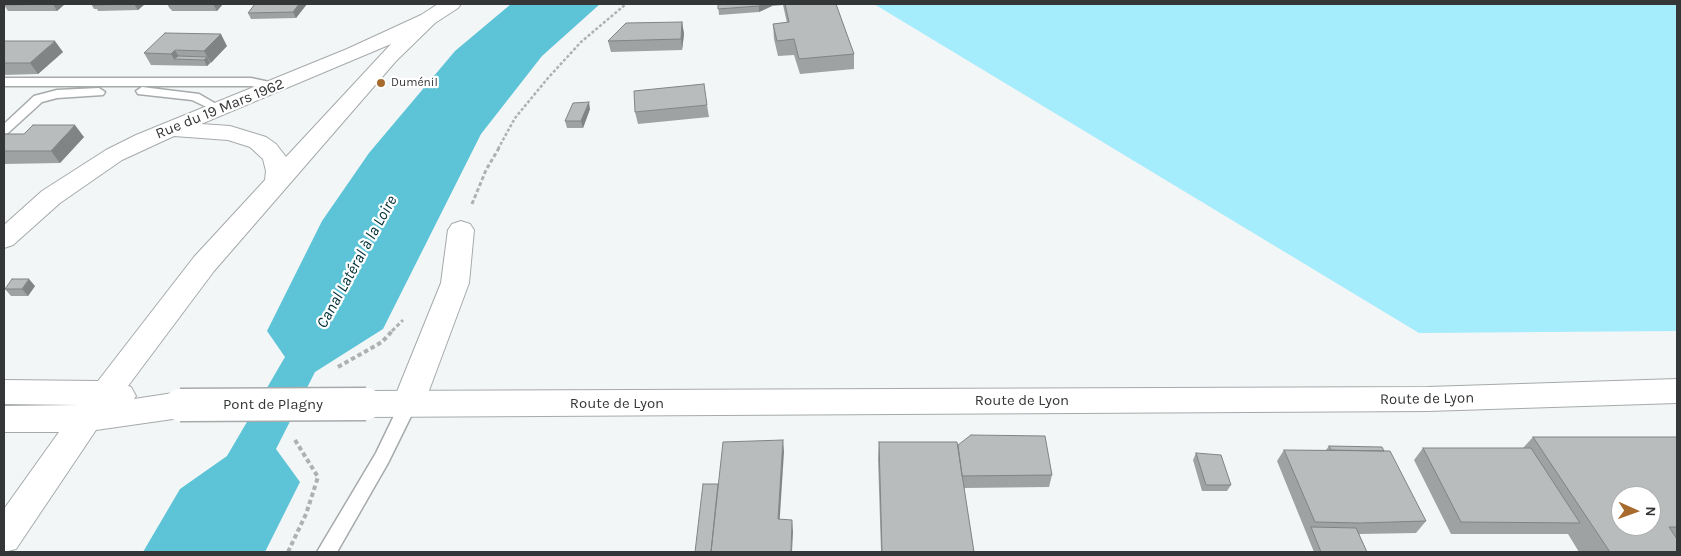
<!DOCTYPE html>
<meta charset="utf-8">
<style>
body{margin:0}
#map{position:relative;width:1681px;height:556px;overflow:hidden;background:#f2f6f7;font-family:Karla,sans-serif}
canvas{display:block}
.frame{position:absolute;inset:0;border:5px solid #353637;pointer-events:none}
.north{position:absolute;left:1611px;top:486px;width:50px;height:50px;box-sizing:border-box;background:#fff;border:1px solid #aeafaf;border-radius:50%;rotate:92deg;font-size:14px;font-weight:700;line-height:20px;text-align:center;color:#353637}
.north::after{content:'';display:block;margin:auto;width:18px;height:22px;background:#a86b2e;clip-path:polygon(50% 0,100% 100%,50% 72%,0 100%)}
</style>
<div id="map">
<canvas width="1681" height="556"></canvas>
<div class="frame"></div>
<div class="north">N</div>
</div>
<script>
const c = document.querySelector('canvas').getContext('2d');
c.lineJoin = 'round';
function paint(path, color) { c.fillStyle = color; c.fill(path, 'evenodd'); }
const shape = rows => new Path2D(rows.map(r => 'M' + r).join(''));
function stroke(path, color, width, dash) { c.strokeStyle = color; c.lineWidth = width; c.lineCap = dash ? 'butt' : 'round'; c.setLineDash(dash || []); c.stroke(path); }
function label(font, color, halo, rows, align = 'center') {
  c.font = font + ' Karla,sans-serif'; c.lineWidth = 4.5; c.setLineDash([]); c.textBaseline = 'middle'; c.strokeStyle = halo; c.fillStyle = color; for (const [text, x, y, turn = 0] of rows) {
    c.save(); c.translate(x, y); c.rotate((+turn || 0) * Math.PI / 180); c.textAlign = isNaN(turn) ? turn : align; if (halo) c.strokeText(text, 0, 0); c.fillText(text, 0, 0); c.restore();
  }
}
paint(shape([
 [874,4,1677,4,1677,331,1419,333]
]), '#a5ecfc');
paint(shape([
 [511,4,600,4,542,56,481,134,383,329,315,372,276,449,300,482,265,552,143,552,180,489,227,456,285,357,267,331,322,221,369,153,455,51]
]), '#5dc3d7');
const lane = shape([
 [4,78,251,78,279,84,281,87,275,91,251,86,4,86,4,78],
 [142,87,199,94,225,109,219,113,192,100,138,94,136,91,142,87],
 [99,88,105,92,103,95,57,98,42,102,8,133,4,134,4,124,34,96,57,90,99,88],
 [408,397,414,399,417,404,388,463,337,552,317,552,376,453,402,399,408,397]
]);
const street = shape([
 [461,221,470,224,474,230,469,283,424,404,419,413,408,417,397,413,392,404,441,283,448,230,452,224,461,221]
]);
const secondary = shape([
 [438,4,461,4,458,8,435,23,396,61,214,271,128,386,131,387,136,396,134,399,180,392,191,396,196,405,191,414,180,418,96,430,16,549,4,552,4,509,59,432,4,432,4,406,79,405,4,404,4,380,98,381,194,257,265,180,266,171,263,159,250,147,228,140,174,136,122,160,60,203,13,245,4,248,4,225,42,191,106,150,136,135,347,49,421,15,438,4],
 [391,44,286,157,276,144,266,137,230,126,201,124,391,44],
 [1677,379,1677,403,1428,411,366,417,355,413,350,404,355,395,366,391,1428,387,1677,379]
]);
stroke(lane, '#a6aaab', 3);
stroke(street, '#a6aaab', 2);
stroke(secondary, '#a6aaab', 2);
stroke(shape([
 [498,149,515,118,548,78,581,42,626,4]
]), '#aeb1b2', 2.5, [3, 2]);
stroke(shape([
 [472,204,486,170,499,148],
 [392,331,403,320]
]), '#aeb1b2', 3, [4, 2.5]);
stroke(shape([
 [338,367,382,342,393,330],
 [288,552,306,514,318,477,295,440]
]), '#aeb1b2', 4, [4.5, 3]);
paint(lane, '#fff');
paint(street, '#fff');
paint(secondary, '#fff');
const secondaryBridge = shape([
 [180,405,366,404]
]);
stroke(secondaryBridge, '#a6aaab', 35, []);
stroke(secondaryBridge, '#fff', 32);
paint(shape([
 [5,4,65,4,57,11,8,11,4,5],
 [91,4,145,4,138,10,98,11,97,9,94,9],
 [167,4,223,4,217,11,172,11,171,9,170,9],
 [255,4,307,4,296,18,251,19,248,13],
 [718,4,836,4,854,54,854,69,800,74,794,55,778,56,774,39,773,24,787,23,783,5,772,6,759,12,719,15],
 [682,22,684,34,682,50,611,52,608,41],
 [4,41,63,52,38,74,4,75],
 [227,46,207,66,151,65,144,53],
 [707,105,709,117,638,124,635,112],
 [590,109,583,128,567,128,565,121],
 [4,134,84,137,60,163,4,164],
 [35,286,28,296,11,296,5,289],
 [1533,437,1677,437,1677,552,1579,552,1568,534,1451,534,1414,460,1423,448,1523,448],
 [879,442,958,445,1052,475,1049,487,964,488,974,552,881,552,878,458],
 [1329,446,1384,451,1426,521,1416,533,1359,534,1367,552,1314,552,1277,461,1284,450,1326,450],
 [1196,453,1231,485,1227,491,1202,491,1193,460]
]), '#9ea2a3');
paint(shape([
 [53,4,65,4,57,11],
 [134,4,145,4,138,10],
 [213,4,223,4,217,11],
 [299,4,307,4,296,18,293,12],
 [763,4,772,4,772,6,759,12,759,6],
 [682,22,684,34,682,50,681,39],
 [221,34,227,46,211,63,204,51],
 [55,41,63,52,38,74,30,63],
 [175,50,180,59,174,59,171,54],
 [207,57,210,63,207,66,204,60],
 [589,102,590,109,583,128,581,121],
 [75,125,84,137,60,163,51,151],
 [29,279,35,286,28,296,22,289],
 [783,440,784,452,779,530,778,519],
 [792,520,793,532,792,552,791,552]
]), '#818484');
const building = shape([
 [5,4,53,4,4,5,5,4],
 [95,4,134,4,94,5,95,4],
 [255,4,299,4,293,12,248,13,255,4],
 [718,4,763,4,759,6,718,9,718,4],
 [785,4,836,4,854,54,799,59,794,39,777,41,773,24,789,22,785,4],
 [682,22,681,39,608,41,626,23,682,22],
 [165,33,221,34,204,51,175,50,171,54,144,53,165,33],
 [4,41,55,41,30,63,4,63,4,41],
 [178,56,207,57,204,60,174,59,178,56],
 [704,84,707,105,635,112,634,91,704,84],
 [589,102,581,121,565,121,573,103,589,102],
 [33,125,75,125,51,151,4,151,4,134,24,134,33,125],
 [12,279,29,279,22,289,5,289,12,279],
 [971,435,1045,436,1052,475,962,476,958,445,971,435],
 [1533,437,1677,437,1677,527,1669,527,1677,539,1677,552,1610,552,1533,437],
 [1621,496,1651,496,1651,526,1621,526,1621,496],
 [783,440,778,519,792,520,791,552,711,552,723,442,783,440],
 [879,442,957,442,974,552,882,552,879,442],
 [1329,446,1382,447,1384,451,1331,450,1329,446],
 [1423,448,1531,448,1580,523,1461,522,1423,448],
 [1284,450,1390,451,1426,521,1360,523,1315,522,1284,450],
 [1196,453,1221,455,1231,485,1206,485,1196,453],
 [703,484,718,484,711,552,695,552,703,484],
 [1311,527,1356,528,1367,552,1321,552,1311,527]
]);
paint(building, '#b8bcbd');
stroke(building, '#818484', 1);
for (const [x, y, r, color] of [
 [381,83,5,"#a86b2e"]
]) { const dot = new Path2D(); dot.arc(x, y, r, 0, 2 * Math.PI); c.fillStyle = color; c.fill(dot); stroke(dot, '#fff', 2); }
label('12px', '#353637', '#fff', [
 ["Duménil",391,83]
], 'left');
label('15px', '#353637', '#fff', [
 ["Rue du 19 Mars 1962",220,109,-22],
 ["Route de Lyon",1427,399,-1],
 ["Route de Lyon",1022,401],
 ["Route de Lyon",617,404],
 ["Pont de Plagny",273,405]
]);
label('italic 16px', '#003039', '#fff', [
 ["Canal Latéral à la Loire",357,262,-61]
]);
</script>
